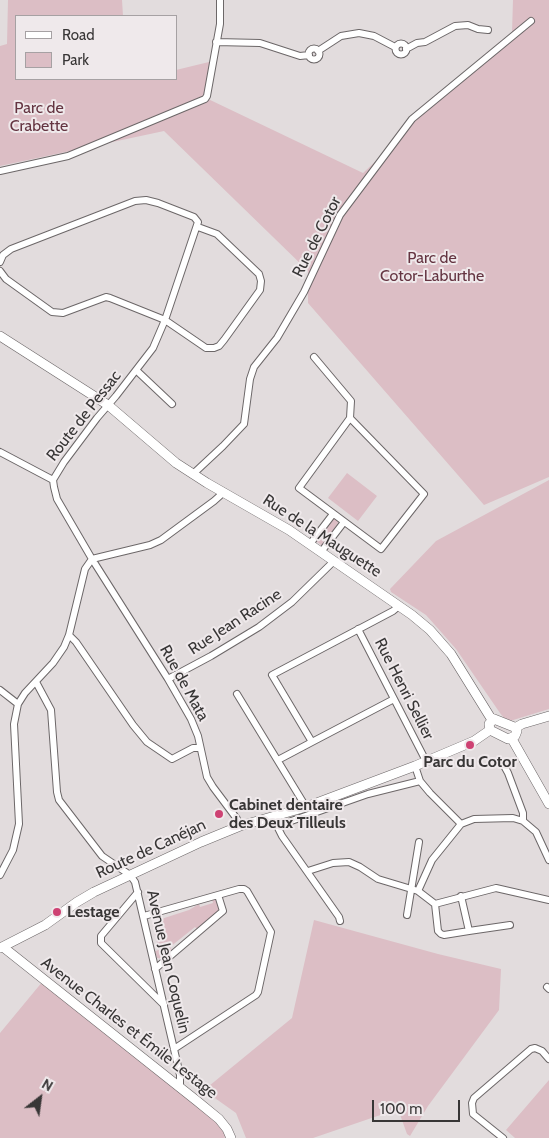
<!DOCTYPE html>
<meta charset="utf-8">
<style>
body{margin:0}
#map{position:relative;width:549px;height:1138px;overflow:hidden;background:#e2dcdd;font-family:Cabin,sans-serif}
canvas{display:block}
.legend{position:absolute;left:15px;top:15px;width:162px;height:65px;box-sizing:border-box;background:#efe9eb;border:1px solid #a6a1a3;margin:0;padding:6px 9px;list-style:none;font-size:15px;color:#383636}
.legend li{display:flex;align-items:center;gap:10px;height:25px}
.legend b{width:25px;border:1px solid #a6a1a3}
.north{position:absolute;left:15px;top:1073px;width:50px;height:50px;-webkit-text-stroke:4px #efe9eb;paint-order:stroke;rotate:30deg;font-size:14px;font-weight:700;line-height:20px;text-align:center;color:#383636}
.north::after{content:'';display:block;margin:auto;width:18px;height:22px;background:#383636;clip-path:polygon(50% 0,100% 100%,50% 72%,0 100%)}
.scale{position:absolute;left:372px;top:1100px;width:88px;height:22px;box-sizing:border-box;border:2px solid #383636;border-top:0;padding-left:6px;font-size:15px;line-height:18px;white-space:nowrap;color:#383636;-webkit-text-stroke:4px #efe9eb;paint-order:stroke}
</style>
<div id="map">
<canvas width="549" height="1138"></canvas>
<ul class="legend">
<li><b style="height:6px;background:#fff"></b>Road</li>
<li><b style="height:14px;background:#dcbec5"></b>Park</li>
</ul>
<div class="north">N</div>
<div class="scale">100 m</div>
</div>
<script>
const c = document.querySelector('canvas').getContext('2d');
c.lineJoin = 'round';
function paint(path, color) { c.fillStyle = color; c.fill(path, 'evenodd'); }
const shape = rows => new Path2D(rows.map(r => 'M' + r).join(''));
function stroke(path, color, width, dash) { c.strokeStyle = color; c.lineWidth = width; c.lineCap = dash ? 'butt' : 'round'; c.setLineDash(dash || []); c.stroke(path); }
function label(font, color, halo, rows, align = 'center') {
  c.font = font + ' Cabin,sans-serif'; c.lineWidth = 4; c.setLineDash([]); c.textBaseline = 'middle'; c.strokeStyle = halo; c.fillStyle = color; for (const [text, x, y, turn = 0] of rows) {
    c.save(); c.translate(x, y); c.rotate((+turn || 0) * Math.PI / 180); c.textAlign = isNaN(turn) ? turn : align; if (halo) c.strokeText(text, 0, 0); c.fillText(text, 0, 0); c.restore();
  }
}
paint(shape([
 [8,0,122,0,123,16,16,16,16,79,176,79,176,70,213,61,206,98,363,173,377,160,409,117,512,33,513,0,549,0,549,477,484,505,308,303,308,271,164,131,0,166,0,46,7,44],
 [347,473,377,496,358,521,328,498],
 [549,480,549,709,510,721,504,718,500,713,456,649,442,633,426,615,391,592,390,589,436,541],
 [334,518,338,520,338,523,323,545,321,545,316,541],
 [212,899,217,900,221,909,198,930,195,927,170,947,173,952,164,959,157,958,155,951,159,950,152,922,189,910,199,904,200,907,213,903],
 [314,920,438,954,501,969,499,1010,428,1106,410,1136,407,1134,398,1109,313,1138,246,1138,236,1113,212,1096,201,1098,198,1095,292,1018],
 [43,981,187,1093,230,1136,223,1138,0,1138,0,1033],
 [549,1080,549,1138,515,1138,506,1130]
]), '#dcbec5');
const street = shape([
 [216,42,260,43,300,56,309,55],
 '395.5 49a5.5 5.5 0 1 1 11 0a5.5 5.5 0 1 1-11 0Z',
 '308.5 54a5.5 5.5 0 1 1 11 0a5.5 5.5 0 1 1-11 0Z',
 [406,49,417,43,425,42,455,26,468,25,478,29,488,30],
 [318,51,341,36,359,33,374,36,395,47],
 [0,171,68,156,205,99,207,96,220,24,220,0],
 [0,262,3,255,11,249,135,201,146,200,158,203,194,217,198,222,165,320,153,348,116,396,97,418,64,462,53,480,54,487,57,499,92,559,168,679,191,719,198,736,207,777,213,787,237,819,240,826],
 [0,271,6,279,52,312,63,313,106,297,110,298,165,320,206,348,214,348,219,346,224,340,260,290,261,281,259,274,217,234,198,227],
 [314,357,351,401,350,418,299,488,381,549,424,494,350,418],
 [136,370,172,404],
 [0,452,53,480],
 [193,474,223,446,244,424,250,379,254,367,277,338,304,292,340,215,412,119,531,21],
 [310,544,333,514],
 [321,552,344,522],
 [92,559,150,545,161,540,214,501,224,492],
 [358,629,426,761],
 [69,635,76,642,133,725,147,742,172,759,193,748,200,748],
 [168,679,211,656,259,627,292,602,334,561],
 [36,682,51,710,57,792,59,800,102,856,130,875,135,882,180,1075,180,1084,179,1087],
 [0,690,18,704],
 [237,694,306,807],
 [394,699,312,742,272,675,393,611,399,606],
 [278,760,312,742],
 [502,762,508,773,523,813,523,821],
 [415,766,420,781,430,793,461,824],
 [308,871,333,863,349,862,360,867,378,879,418,891,435,904,496,888,549,900],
 [0,875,13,850,19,824,14,724,18,704,25,693,53,663,64,647,69,635,85,569,92,559],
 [418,891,432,860,461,824,474,819,513,818,523,821,536,832,549,860],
 [138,892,101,936,101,943,164,1005],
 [435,904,438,931,441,934,444,935,469,931,461,896],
 [407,915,419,842],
 [144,916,239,889,244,889,247,891,271,932,258,992,256,995,174,1049],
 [340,921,339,917,282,836,277,826,368,794,420,781],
 [469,931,510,925],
 [155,969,223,911,218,895],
 [547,987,549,989],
 [503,1138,473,1114,472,1103,474,1098,531,1049,535,1048,542,1051,549,1059]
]);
const secondary = shape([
 [0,336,108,405,176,463,207,483,289,530,412,615,430,630,451,654,492,720],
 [494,719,514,727,517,731,515,736,508,739,490,730,489,724,494,719],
 [515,728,522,724,549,716],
 [512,739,549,804],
 [3,947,197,1101,219,1119,227,1129,231,1138],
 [0,948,45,925,77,902,94,892,201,842,240,826,306,807,415,766,474,741,490,730]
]);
stroke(street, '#6c6768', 8);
stroke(secondary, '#6c6768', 10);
stroke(street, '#fff', 6);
stroke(secondary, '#fff', 9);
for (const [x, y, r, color] of [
 [470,745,5,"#ce4273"],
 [219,814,5,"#ce4273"],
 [57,912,5,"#ce4273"]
]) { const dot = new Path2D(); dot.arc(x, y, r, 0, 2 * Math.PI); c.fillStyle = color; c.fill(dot); stroke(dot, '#efe9eb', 2); }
label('16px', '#643441', '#efe9eb', [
 ["Parc de",39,108],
 ["Crabette",39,126],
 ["Parc de",432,258],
 ["Cotor-Laburthe",432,276]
]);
label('16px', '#383636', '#efe9eb', [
 ["Rue de Cotor",317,237,-63],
 ["Route de Pessac",84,416,-52],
 ["Rue de la Mauguette",322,536,33],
 ["Rue Jean Racine",235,622,-33],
 ["Rue de Mata",184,683,61],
 ["Rue Henri Sellier",404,689,63],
 ["Route de Canéjan",151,849,-25],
 ["Avenue Jean Coquelin",168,962,77],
 ["Avenue Charles et Émile Lestage",129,1028,38]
]);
label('bold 16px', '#383636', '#efe9eb', [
 ["Parc du Cotor",470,762,"center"],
 ["Cabinet dentaire",229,805],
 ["des Deux Tilleuls",229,823],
 ["Lestage",67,912]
], 'left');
</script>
